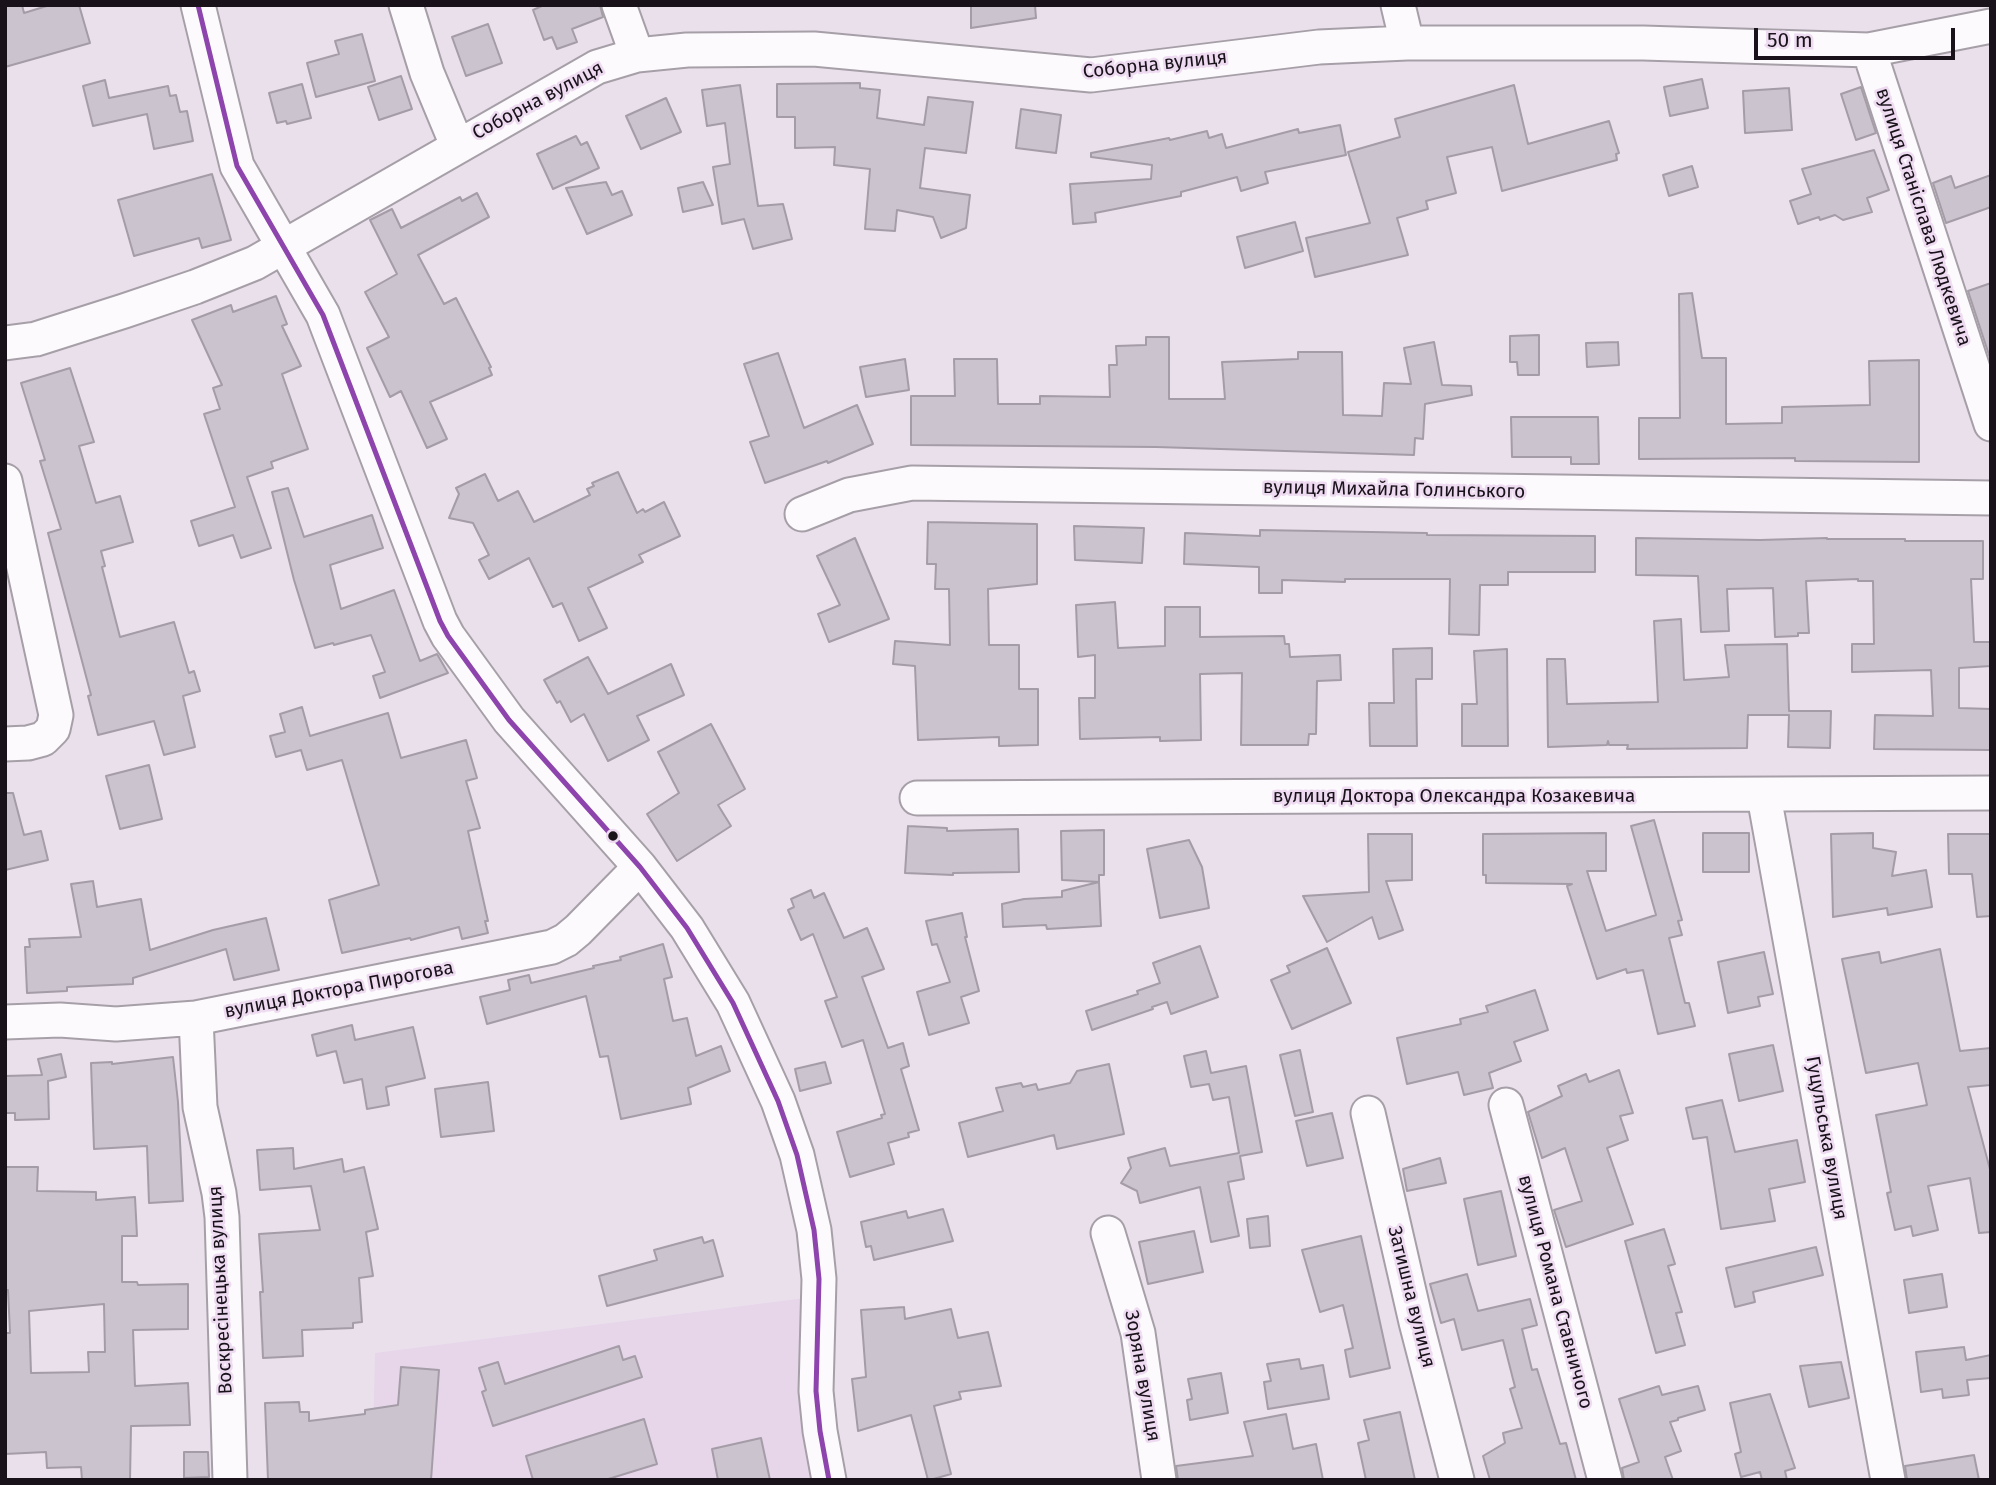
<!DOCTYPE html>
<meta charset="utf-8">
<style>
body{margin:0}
#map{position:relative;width:1996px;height:1485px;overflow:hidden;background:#eae0ec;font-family:"Fira Sans",sans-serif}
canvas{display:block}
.frame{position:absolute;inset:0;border:7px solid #19121a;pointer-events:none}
.scale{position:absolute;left:1754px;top:28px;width:201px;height:32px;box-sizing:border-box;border:4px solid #19121a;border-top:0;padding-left:9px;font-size:21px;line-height:24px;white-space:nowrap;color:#19121a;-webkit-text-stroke:5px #eedbf1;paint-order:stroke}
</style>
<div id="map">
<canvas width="1996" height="1485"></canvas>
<div class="frame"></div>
<div class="scale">50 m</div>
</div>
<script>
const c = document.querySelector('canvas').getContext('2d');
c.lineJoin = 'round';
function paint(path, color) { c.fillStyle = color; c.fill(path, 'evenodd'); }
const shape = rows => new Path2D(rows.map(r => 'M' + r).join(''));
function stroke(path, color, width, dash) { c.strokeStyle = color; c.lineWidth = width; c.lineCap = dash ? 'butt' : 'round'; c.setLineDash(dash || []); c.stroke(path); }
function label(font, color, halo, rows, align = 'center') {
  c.font = font + ' "Fira Sans",sans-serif'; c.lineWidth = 5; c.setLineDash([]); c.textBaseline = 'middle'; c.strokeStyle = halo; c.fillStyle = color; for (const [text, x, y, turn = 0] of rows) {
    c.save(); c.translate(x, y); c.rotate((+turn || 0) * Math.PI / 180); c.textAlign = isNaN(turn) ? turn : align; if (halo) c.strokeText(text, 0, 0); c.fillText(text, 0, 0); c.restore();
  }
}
paint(shape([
 [805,1298,827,1480,372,1480,375,1353]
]), '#e7d5ea');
const building = shape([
 [5,5,22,5,24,13,50,5,79,5,90,43,5,67,5,5],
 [544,5,600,5,603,17,572,29,577,42,557,49,552,37,544,40,533,10,544,5],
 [971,5,1035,5,1036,18,971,28,971,5],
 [488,24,502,63,466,76,452,37,488,24],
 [362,34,375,81,316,97,307,63,339,54,335,41,362,34],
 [401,76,412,109,379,120,368,87,401,76],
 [1702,79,1708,108,1670,116,1664,87,1702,79],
 [105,80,109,98,168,86,170,96,176,95,180,112,187,111,193,141,154,149,147,114,93,126,83,86,105,80],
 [860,83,860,88,880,90,877,118,924,125,928,97,973,102,966,153,925,148,920,188,970,195,966,228,941,238,933,217,897,210,895,231,865,229,870,169,834,165,835,147,795,148,795,117,777,117,777,84,860,83],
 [302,84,311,118,287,124,286,121,277,123,269,93,302,84],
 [740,85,758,206,783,204,792,239,753,249,744,219,722,224,713,167,730,164,725,123,707,126,702,90,740,85],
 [1514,85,1528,144,1609,121,1619,153,1616,154,1617,160,1502,191,1492,147,1447,157,1456,193,1426,201,1428,209,1397,218,1408,255,1315,277,1306,238,1370,223,1348,152,1400,137,1395,119,1514,85],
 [1861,87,1876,133,1856,140,1841,94,1861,87],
 [1789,88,1792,130,1745,133,1743,91,1789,88],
 [666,98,681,132,641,149,626,116,666,98],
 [1021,109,1061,115,1056,153,1016,148,1021,109],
 [1340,125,1346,155,1265,172,1268,183,1241,191,1237,177,1181,192,1181,196,1095,213,1096,222,1073,224,1070,184,1151,179,1152,165,1091,157,1091,153,1169,138,1170,140,1207,131,1209,138,1222,134,1226,148,1298,129,1299,133,1340,125],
 [576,136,581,145,587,142,599,168,553,189,537,154,576,136],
 [1874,150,1889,190,1867,198,1872,212,1843,220,1835,215,1820,220,1819,217,1798,224,1790,201,1811,194,1802,169,1874,150],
 [1692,166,1698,187,1669,196,1663,175,1692,166],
 [212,174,231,240,202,248,199,238,134,256,118,200,212,174],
 [1991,175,1991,207,1946,223,1933,183,1951,176,1955,188,1991,175],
 [606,182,612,195,622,191,632,215,587,234,566,188,606,182],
 [703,182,713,205,683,212,678,188,703,182],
 [477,193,489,217,418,255,444,304,456,298,491,367,489,368,492,375,430,402,447,439,427,448,401,391,390,397,367,348,389,337,365,292,397,274,370,220,392,209,401,228,460,197,462,201,477,193],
 [1295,222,1303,251,1245,268,1237,237,1295,222],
 [1991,283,1991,361,1968,291,1991,283],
 [1692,293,1702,358,1726,358,1726,424,1782,423,1782,407,1870,405,1869,361,1919,360,1919,462,1795,461,1795,458,1639,459,1639,418,1680,418,1679,294,1692,293],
 [276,296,287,324,282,326,301,366,282,374,308,449,271,462,273,468,247,477,271,548,241,558,233,535,199,546,191,521,235,507,204,414,220,409,213,388,222,385,192,320,231,305,233,312,276,296],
 [1539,335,1539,375,1518,375,1517,362,1510,362,1510,336,1539,335],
 [1146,337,1169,337,1169,399,1225,399,1222,362,1298,359,1298,352,1342,352,1343,415,1382,416,1384,383,1411,384,1404,348,1434,342,1442,385,1471,386,1472,395,1425,404,1423,439,1415,438,1414,455,1156,447,911,445,911,396,955,396,954,359,997,359,998,404,1040,404,1040,396,1110,397,1109,365,1117,365,1116,346,1146,345,1146,337],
 [1618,342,1619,365,1587,367,1586,343,1618,342],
 [778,353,804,428,857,405,873,444,828,463,827,461,765,483,750,442,769,436,744,364,778,353],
 [905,359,909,390,866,397,860,367,905,359],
 [70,368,94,442,79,446,96,503,120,496,133,542,101,551,105,566,102,567,120,637,174,622,189,673,194,671,200,691,183,696,195,747,164,755,154,721,98,735,88,696,91,695,48,533,61,529,40,461,45,460,21,383,70,368],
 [1511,417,1598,417,1599,464,1571,464,1571,457,1512,457,1511,417],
 [618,472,637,513,643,509,645,512,664,502,680,536,639,555,643,562,588,588,607,628,579,641,562,603,553,607,529,558,489,579,479,560,489,555,473,523,449,518,459,494,456,488,485,474,498,501,518,491,534,522,590,495,587,489,594,486,592,483,618,472],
 [288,488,304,537,372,515,383,548,330,565,341,609,394,590,420,661,437,654,448,673,380,698,373,676,385,672,371,635,334,645,333,643,315,648,294,580,272,492,288,488],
 [928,522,1037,524,1037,584,988,589,989,645,1019,645,1019,689,1038,689,1038,745,999,746,999,737,918,740,915,666,893,664,895,641,950,645,949,589,935,589,936,564,927,564,928,522],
 [1074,526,1144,528,1142,563,1075,560,1074,526],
 [1260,530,1427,533,1427,535,1595,536,1595,572,1508,572,1508,585,1480,585,1479,635,1449,634,1450,579,1345,579,1345,582,1282,580,1282,593,1259,593,1259,567,1184,564,1185,533,1260,536,1260,530],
 [855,538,889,619,829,642,818,614,840,605,817,556,855,538],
 [1636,538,1760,540,1827,538,1827,539,1905,539,1905,541,1983,541,1983,579,1971,579,1974,642,1991,642,1991,666,1959,668,1959,708,1991,709,1990,750,1874,749,1875,715,1933,716,1931,670,1852,672,1852,644,1874,644,1873,581,1858,581,1858,579,1806,581,1809,633,1798,633,1798,636,1775,637,1773,588,1727,589,1729,631,1701,632,1698,576,1636,575,1636,538],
 [1115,602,1118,648,1165,646,1165,607,1200,607,1200,637,1284,636,1285,644,1289,644,1290,657,1340,655,1341,680,1317,681,1316,734,1309,734,1308,745,1241,745,1242,673,1200,674,1201,740,1160,741,1160,737,1080,739,1079,698,1095,698,1095,655,1078,657,1076,605,1115,602],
 [1681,619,1684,680,1729,677,1725,645,1787,644,1789,711,1831,711,1830,748,1788,747,1789,715,1748,715,1747,748,1627,749,1628,745,1609,745,1608,741,1607,745,1548,747,1547,659,1565,659,1567,704,1658,702,1654,621,1681,619],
 [1432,648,1432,679,1416,679,1417,746,1370,746,1369,703,1394,703,1393,649,1432,648],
 [1507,649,1508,746,1462,746,1462,704,1477,704,1474,651,1507,649],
 [588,657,608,694,671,664,684,695,637,716,649,740,608,761,584,714,571,722,560,701,557,703,544,680,588,657],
 [302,707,310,736,388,713,401,758,466,740,477,778,466,781,480,828,468,831,488,921,485,921,488,933,462,939,459,927,411,940,410,938,342,953,329,900,379,885,342,760,307,770,301,750,276,757,270,736,285,732,280,714,302,707],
 [711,724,745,789,718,805,731,826,677,861,647,814,679,793,658,752,711,724],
 [149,765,162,819,120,829,106,776,149,765],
 [5,793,13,793,24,835,41,831,48,860,5,870,5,793],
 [1654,820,1682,920,1678,921,1682,935,1669,938,1685,1003,1689,1003,1695,1026,1658,1034,1643,970,1627,973,1626,969,1597,979,1567,886,1572,884,1486,883,1486,875,1483,875,1483,834,1606,833,1606,871,1587,871,1606,931,1656,915,1631,826,1654,820],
 [908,826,947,828,947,831,1018,829,1019,872,953,873,953,875,905,873,908,826],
 [1104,830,1104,875,1099,875,1099,882,1062,880,1061,831,1104,830],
 [1703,833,1749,833,1749,872,1703,872,1703,833],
 [1873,833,1873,848,1896,852,1892,876,1926,870,1932,907,1888,915,1887,908,1833,917,1831,834,1873,833],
 [1368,834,1412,834,1412,880,1386,881,1403,930,1379,939,1372,917,1327,942,1303,896,1369,892,1368,834],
 [1948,834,1991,834,1991,916,1977,917,1972,874,1949,874,1948,834],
 [1189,840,1202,867,1209,908,1160,918,1147,849,1189,840],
 [93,881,97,907,141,899,150,950,213,930,266,918,279,970,234,980,226,949,133,978,133,984,67,987,67,991,27,993,25,947,30,947,29,939,81,937,71,884,93,881],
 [1099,882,1101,926,1047,929,1046,925,1003,927,1002,904,1024,899,1062,897,1062,891,1099,882],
 [811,890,814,898,824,893,844,938,867,928,884,969,862,977,888,1048,903,1043,909,1066,901,1069,919,1130,908,1133,909,1137,888,1143,894,1164,850,1177,837,1132,882,1118,881,1115,885,1114,863,1040,842,1047,825,1001,837,997,813,934,801,940,788,910,794,907,791,899,811,890],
 [962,913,967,937,965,937,979,991,961,997,969,1023,929,1035,917,992,950,982,937,944,932,945,926,921,962,913],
 [663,944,672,977,664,979,673,1021,687,1018,696,1056,721,1046,730,1071,688,1088,691,1104,621,1119,608,1056,600,1057,586,996,487,1024,480,997,510,990,508,980,529,975,531,983,594,968,593,966,621,960,620,957,663,944],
 [1200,946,1218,997,1171,1014,1167,1002,1152,1007,1153,1009,1092,1030,1086,1011,1138,994,1137,991,1160,983,1153,963,1200,946],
 [1327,948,1351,1003,1292,1029,1271,980,1290,972,1287,966,1327,948],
 [1940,949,1960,1051,1991,1048,1991,1085,1968,1087,1991,1173,1991,1232,1979,1233,1970,1178,1928,1186,1938,1230,1913,1236,1911,1226,1895,1230,1887,1193,1891,1192,1876,1115,1927,1105,1918,1063,1866,1073,1842,959,1879,952,1881,963,1940,949],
 [1764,952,1773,994,1758,997,1760,1006,1728,1013,1718,962,1764,952],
 [1535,990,1548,1030,1514,1042,1521,1061,1489,1073,1493,1088,1464,1095,1458,1072,1407,1084,1397,1038,1461,1024,1460,1019,1488,1012,1486,1006,1535,990],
 [352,1025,355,1040,413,1027,425,1078,386,1087,389,1105,367,1109,362,1079,344,1083,336,1051,317,1056,312,1035,352,1025],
 [1773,1045,1783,1091,1739,1101,1729,1054,1773,1045],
 [1300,1050,1313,1112,1295,1116,1280,1055,1300,1050],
 [1206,1051,1211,1073,1246,1066,1262,1152,1240,1156,1244,1179,1228,1182,1239,1236,1211,1242,1200,1187,1140,1203,1137,1191,1121,1183,1131,1168,1128,1158,1165,1148,1170,1166,1239,1153,1229,1097,1213,1100,1209,1084,1191,1087,1184,1056,1206,1051],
 [61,1054,66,1077,48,1081,49,1119,15,1120,15,1113,5,1113,5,1076,42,1075,38,1059,61,1054],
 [173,1057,178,1102,183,1201,149,1203,147,1146,94,1149,91,1063,112,1062,112,1064,173,1057],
 [825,1062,831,1083,800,1091,795,1069,825,1062],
 [1109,1064,1124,1134,1057,1149,1054,1135,968,1157,959,1123,1003,1111,996,1088,1021,1083,1023,1087,1036,1084,1038,1090,1070,1083,1077,1071,1109,1064],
 [1619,1070,1633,1113,1620,1116,1628,1140,1607,1148,1633,1224,1566,1247,1554,1210,1582,1201,1565,1148,1542,1158,1528,1112,1562,1096,1558,1086,1586,1074,1589,1082,1619,1070],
 [488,1082,494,1131,441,1137,435,1089,488,1082],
 [1722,1100,1735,1152,1797,1140,1805,1182,1769,1189,1775,1221,1721,1229,1707,1137,1693,1139,1686,1108,1722,1100],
 [1332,1113,1343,1158,1307,1166,1296,1121,1332,1113],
 [293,1148,294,1169,342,1159,344,1172,364,1167,378,1229,366,1232,373,1276,359,1278,362,1322,353,1323,353,1328,302,1330,303,1356,263,1358,260,1292,263,1292,259,1234,320,1230,311,1186,260,1190,257,1150,293,1148],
 [1440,1158,1446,1183,1407,1191,1403,1169,1440,1158],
 [5,1167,38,1167,37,1191,96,1192,96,1200,135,1197,137,1236,122,1236,122,1282,137,1282,138,1285,188,1284,188,1329,133,1330,135,1386,188,1383,190,1425,131,1426,130,1480,82,1480,81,1467,47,1468,46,1452,5,1454,5,1333,10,1333,8,1290,5,1290,5,1167],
 [104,1304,105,1352,88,1352,89,1372,31,1373,29,1311,104,1304],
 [1501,1191,1516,1256,1478,1265,1464,1199,1501,1191],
 [943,1209,953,1241,874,1260,871,1246,866,1247,861,1222,906,1211,908,1218,943,1209],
 [1268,1216,1270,1246,1250,1248,1247,1219,1268,1216],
 [1664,1229,1675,1264,1668,1266,1682,1312,1676,1313,1685,1345,1656,1353,1625,1241,1664,1229],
 [1194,1231,1203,1272,1148,1284,1139,1242,1194,1231],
 [1361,1236,1390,1368,1350,1377,1345,1350,1353,1348,1343,1305,1320,1312,1302,1250,1361,1236],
 [702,1237,704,1243,713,1240,723,1276,607,1306,599,1276,657,1260,654,1250,702,1237],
 [1816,1247,1823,1275,1753,1292,1755,1302,1735,1307,1726,1268,1816,1247],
 [1467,1274,1478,1311,1530,1299,1537,1325,1522,1329,1532,1370,1537,1369,1560,1444,1566,1443,1576,1480,1490,1480,1483,1456,1505,1443,1503,1433,1522,1428,1510,1389,1515,1387,1503,1340,1462,1350,1454,1319,1441,1323,1430,1284,1467,1274],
 [1942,1274,1947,1307,1909,1313,1904,1280,1942,1274],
 [904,1307,905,1319,951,1309,958,1338,988,1332,1001,1386,959,1392,961,1399,934,1406,951,1474,930,1480,928,1480,911,1415,858,1431,852,1379,866,1377,861,1310,904,1307],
 [619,1346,623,1360,635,1356,642,1377,493,1426,482,1392,486,1390,479,1368,498,1362,505,1384,619,1346],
 [1964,1347,1966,1360,1991,1355,1991,1378,1967,1380,1969,1395,1943,1398,1942,1389,1921,1392,1916,1352,1964,1347],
 [1299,1359,1301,1369,1323,1365,1329,1399,1268,1409,1264,1382,1271,1381,1267,1364,1299,1359],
 [1841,1362,1849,1398,1809,1407,1800,1366,1841,1362],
 [401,1367,439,1370,431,1480,268,1480,265,1403,299,1402,300,1412,309,1412,309,1421,365,1414,365,1410,398,1405,401,1367],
 [1221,1373,1228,1413,1190,1420,1187,1400,1192,1399,1188,1379,1221,1373],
 [1659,1386,1662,1395,1698,1386,1705,1410,1678,1418,1678,1420,1670,1422,1681,1451,1665,1457,1673,1480,1624,1480,1622,1468,1639,1462,1619,1399,1659,1386],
 [1770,1394,1795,1468,1785,1471,1787,1480,1762,1480,1760,1472,1741,1477,1735,1454,1741,1452,1730,1403,1770,1394],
 [1400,1412,1415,1480,1366,1480,1358,1443,1369,1440,1364,1420,1400,1412],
 [1286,1414,1293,1449,1316,1444,1323,1480,1178,1480,1176,1466,1253,1456,1244,1422,1286,1414],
 [644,1419,657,1464,605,1480,533,1480,526,1456,644,1419],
 [761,1438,770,1480,718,1480,712,1449,761,1438],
 [184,1452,208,1452,209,1477,184,1478,184,1452],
 [1974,1455,1979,1480,1907,1480,1905,1466,1974,1455]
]);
paint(building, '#cbc3cd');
stroke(building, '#a49ca6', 2);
const minor = shape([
 [198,5,237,166,323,315,440,621,448,636,509,720,640,867,687,928,733,1003,778,1101,797,1155,814,1230,819,1279,816,1391,820,1431,829,1480],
 [406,5,427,73,457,145],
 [619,5,637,55],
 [1398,5,1407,43],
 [1869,50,1991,424],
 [5,343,36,339,124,311,195,287,255,263,597,67,637,55,687,50,814,49,1091,75,1319,47,1407,43,1643,43,1869,50,1991,26],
 [5,481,56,715,53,729,43,739,28,743,5,744],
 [802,514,849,495,912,483,1991,498],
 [1764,796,1888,1480],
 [917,798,1991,793],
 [196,1018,200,1107,219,1193,222,1217,230,1480],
 [5,1022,60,1020,116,1024,196,1018,552,947,566,940,578,930,640,867],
 [1506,1105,1605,1480],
 [1368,1113,1416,1322,1457,1480],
 [1108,1233,1138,1333,1159,1480]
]);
stroke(minor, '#a69fa8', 37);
stroke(minor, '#fcfafc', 33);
stroke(shape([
 [198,5,237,166,323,315,440,621,448,636,509,720,640,867,687,928,733,1003,778,1101,797,1155,814,1230,819,1279,816,1391,820,1431,829,1480]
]), '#8e44ad', 5);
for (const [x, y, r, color] of [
 [613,836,6,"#19121a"]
]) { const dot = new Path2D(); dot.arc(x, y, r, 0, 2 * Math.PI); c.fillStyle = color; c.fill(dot); stroke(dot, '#eedbf1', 2.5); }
label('19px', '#19121a', '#eedbf1', [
 ["Соборна вулиця",1155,65,-6],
 ["Соборна вулиця",538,101,-28],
 ["вулиця Станіслава Людкевича",1923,217,72],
 ["вулиця Михайла Голинського",1394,490,1],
 ["вулиця Доктора Олександра Козакевича",1454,797],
 ["вулиця Доктора Пирогова",339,990,-11],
 ["Гуцульська вулиця",1826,1138,80],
 ["Воскресінецька вулиця",221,1290,-93],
 ["вулиця Романа Ставничого",1555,1292,75],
 ["Затишна вулиця",1411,1297,76],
 ["Зоряна вулиця",1142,1376,80]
]);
</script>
